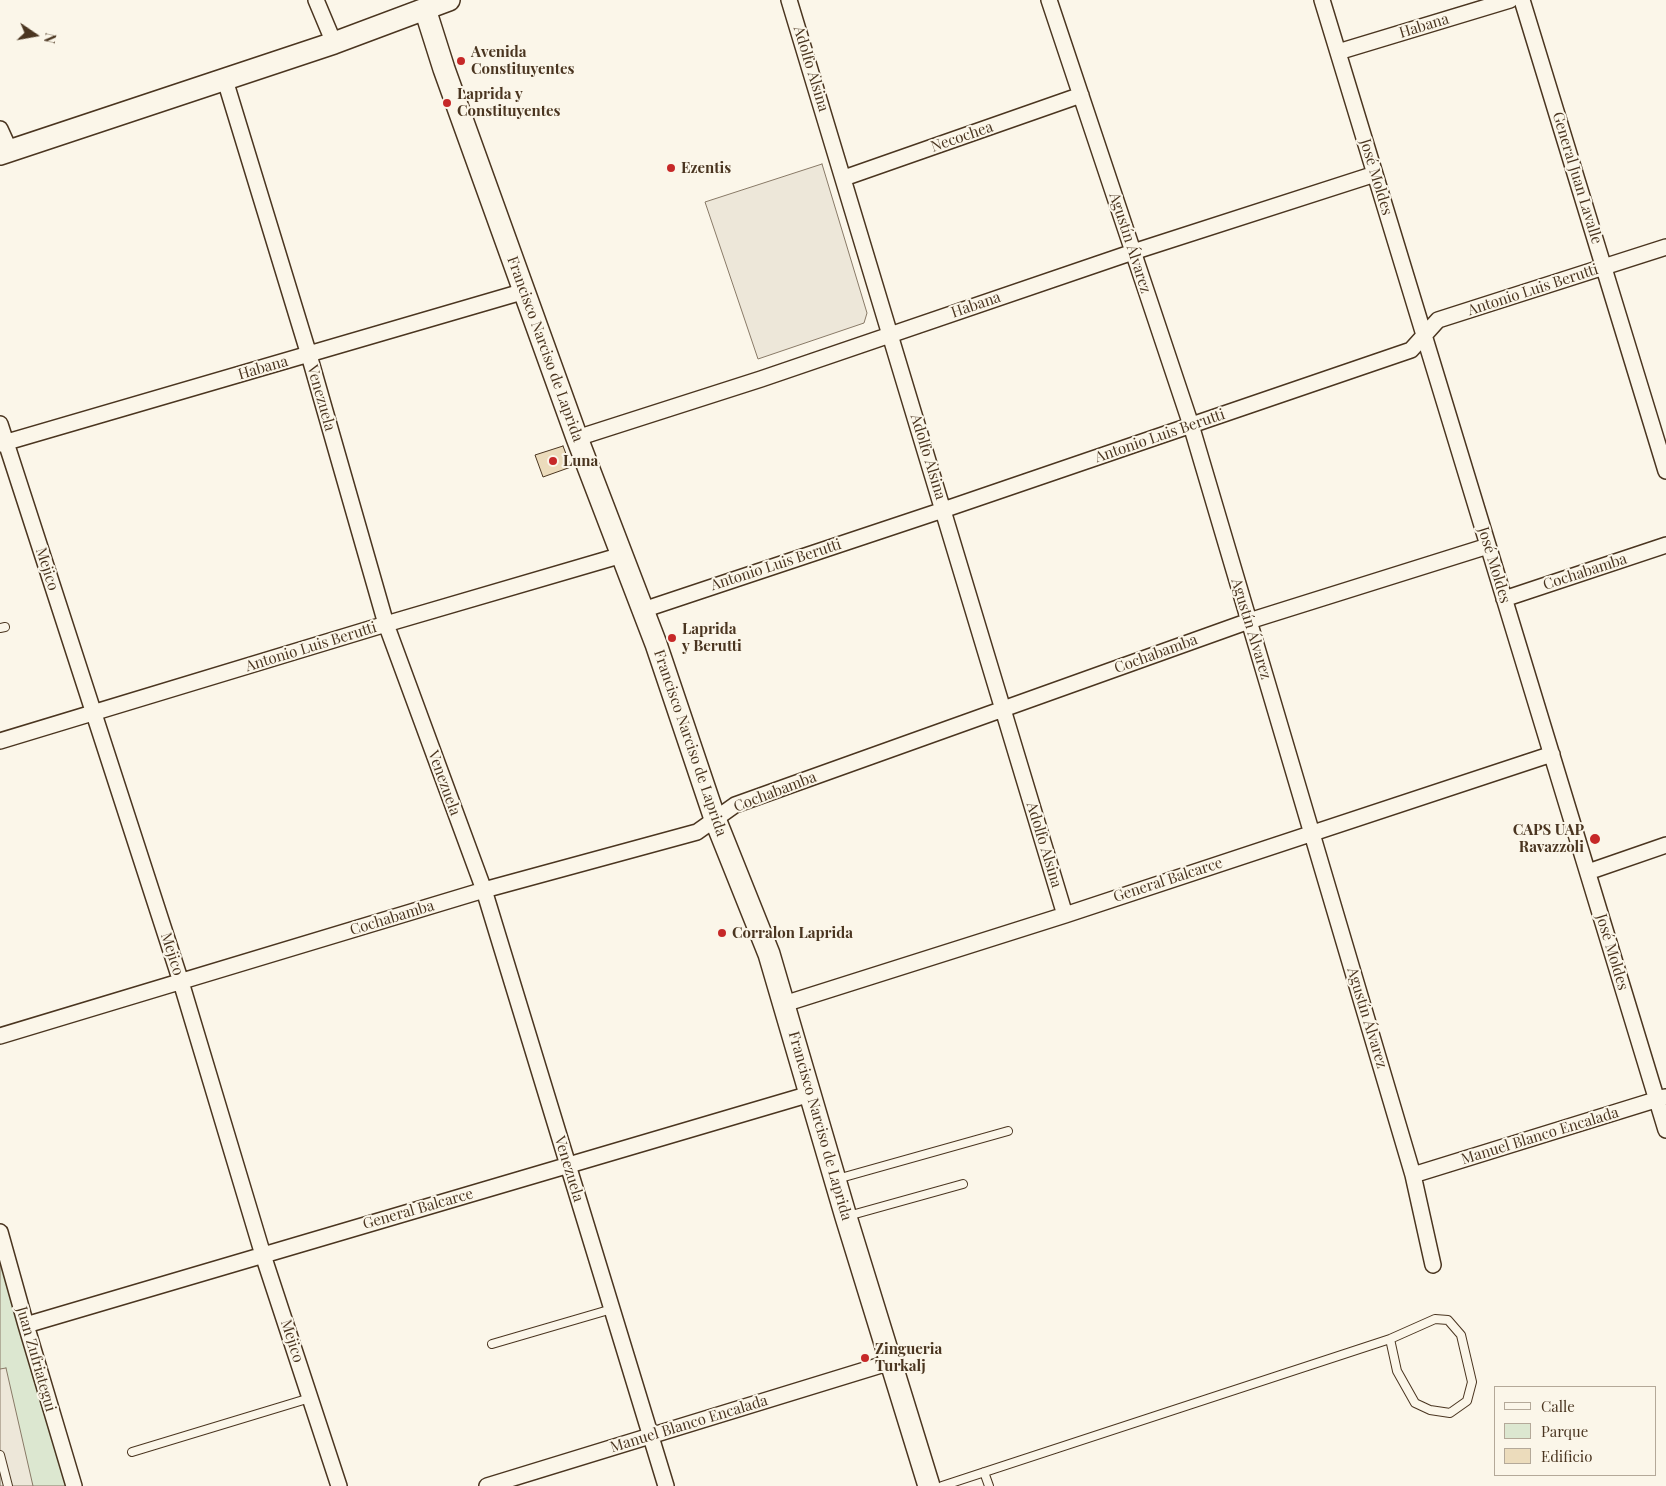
<!DOCTYPE html>
<meta charset="utf-8">
<style>
body{margin:0}
#map{position:relative;width:1666px;height:1486px;overflow:hidden;background:#fbf6e9;font-family:"Playfair Display",serif}
canvas{display:block}
.legend{position:absolute;left:1494px;top:1386px;width:162px;height:90px;box-sizing:border-box;background:#fbf6e9;border:1px solid #b4a999;margin:0;padding:6px 9px;list-style:none;font-size:15px;color:#4a3520}
.legend li{display:flex;align-items:center;gap:10px;height:25px}
.legend b{width:25px;border:1px solid #b4a999}
.north{position:absolute;left:10px;top:10px;width:50px;height:50px;-webkit-text-stroke:4px #fbf6e9;paint-order:stroke;rotate:102deg;font-size:14px;font-weight:700;line-height:20px;text-align:center;color:#4a3520}
.north::after{content:'';display:block;margin:auto;width:18px;height:22px;background:#4a3520;clip-path:polygon(50% 0,100% 100%,50% 72%,0 100%)}
</style>
<div id="map">
<canvas width="1666" height="1486"></canvas>
<ul class="legend">
<li><b style="height:6px;background:#fbf6e9"></b>Calle</li>
<li><b style="height:14px;background:#dce7d0"></b>Parque</li>
<li><b style="height:14px;background:#ecdcbc"></b>Edificio</li>
</ul>
<div class="north">N</div>
</div>
<script>
const c = document.querySelector('canvas').getContext('2d');
c.lineJoin = 'round';
function paint(path, color) { c.fillStyle = color; c.fill(path, 'evenodd'); }
const shape = rows => new Path2D(rows.map(r => 'M' + r).join(''));
function stroke(path, color, width, dash) { c.strokeStyle = color; c.lineWidth = width; c.lineCap = dash ? 'butt' : 'round'; c.setLineDash(dash || []); c.stroke(path); }
function label(font, color, halo, rows, align = 'center') {
  c.font = font + ' "Playfair Display",serif'; c.lineWidth = 4; c.setLineDash([]); c.textBaseline = 'middle'; c.strokeStyle = halo; c.fillStyle = color; for (const [text, x, y, turn = 0] of rows) {
    c.save(); c.translate(x, y); c.rotate((+turn || 0) * Math.PI / 180); c.textAlign = isNaN(turn) ? turn : align; if (halo) c.strokeText(text, 0, 0); c.fillText(text, 0, 0); c.restore();
  }
}
const green = shape([
 [0,1252,67,1486,0,1486,0,1252]
]);
paint(green, '#dce7d0');
stroke(green, '#887966', 1);
const parking = shape([
 [822,164,867,313,864,323,758,359,705,202,822,164],
 [6,1368,33,1486,0,1486,0,1369,6,1368]
]);
paint(parking, '#ede7d9');
stroke(parking, '#887966', 1);
const building = shape([
 [563,446,571,467,543,477,535,455,563,446]
]);
paint(building, '#ecdcbc');
stroke(building, '#4a3520', 1);
const lane = shape([
 [0,628,5,627],
 [837,1179,1008,1131],
 [848,1216,963,1184],
 [492,1344,612,1309],
 [132,1452,310,1398],
 [0,1455,8,1486],
 [984,1472,989,1486],
 [942,1486,1390,1339,1435,1319,1448,1320,1461,1335,1472,1382,1467,1401,1450,1413,1430,1410,1415,1403,1397,1371,1390,1339]
]);
const street = shape([
 [316,0,334,43],
 [789,0,1065,915],
 [1049,0,1191,425,1413,1175,1433,1265],
 [1322,0,1666,1130],
 [1522,0,1666,471],
 [1338,52,1510,0],
 [225,80,309,355,386,624,484,890,666,1486],
 [0,129,10,151],
 [844,178,1081,95],
 [0,424,181,982,263,1255,339,1486],
 [577,438,761,379,1133,252,1375,174],
 [0,444,525,291],
 [1504,599,1666,545],
 [643,610,943,510,1411,350,1438,320,1666,247],
 [0,741,386,624,622,555],
 [1588,872,1666,845],
 [784,1004,1065,915,1552,754],
 [0,1036,484,890,697,832,735,805,1249,621,1488,546],
 [1413,1175,1665,1097],
 [0,1232,26,1325,74,1486],
 [26,1325,810,1094],
 [487,1486,891,1362]
]);
const secondary = shape([
 [425,9,444,69,577,438,656,644,715,819,769,954,846,1217,929,1486],
 [0,154,334,43,449,0]
]);
stroke(lane, '#4a3520', 10);
stroke(street, '#4a3520', 18);
stroke(secondary, '#4a3520', 24);
stroke(lane, '#fbf6e9', 8);
stroke(street, '#fbf6e9', 15);
stroke(secondary, '#fbf6e9', 21);
for (const [x, y, r, color] of [
 [461,61,5,"#c62828"],
 [447,103,5,"#c62828"],
 [671,168,5,"#c62828"],
 [553,461,5,"#c62828"],
 [672,638,5,"#c62828"],
 [1595,839,6,"#c62828"],
 [722,933,5,"#c62828"],
 [865,1358,5,"#c62828"]
]) { const dot = new Path2D(); dot.arc(x, y, r, 0, 2 * Math.PI); c.fillStyle = color; c.fill(dot); stroke(dot, '#fbf6e9', 2); }
label('15px', '#4a3520', '#fbf6e9', [
 ["Habana",1424,26,-17],
 ["Adolfo Alsina",811,69,73],
 ["Necochea",962,137,-19],
 ["José Moldes",1376,177,73],
 ["General Juan Lavalle",1577,178,73],
 ["Agustín Álvarez",1130,243,72],
 ["Antonio Luis Berutti",1533,290,-18],
 ["Habana",976,305,-19],
 ["Francisco Narciso de Laprida",545,349,70],
 ["Habana",263,368,-16],
 ["Venezuela",321,398,74],
 ["Antonio Luis Berutti",1160,436,-19],
 ["Adolfo Alsina",928,457,73],
 ["Antonio Luis Berutti",776,565,-18],
 ["José Moldes",1494,565,73],
 ["Mejico",47,569,72],
 ["Cochabamba",1585,572,-18],
 ["Agustín Álvarez",1251,629,73],
 ["Antonio Luis Berutti",311,647,-17],
 ["Cochabamba",1156,654,-20],
 ["Francisco Narciso de Laprida",690,743,71],
 ["Venezuela",444,783,70],
 ["Cochabamba",775,792,-21],
 ["Adolfo Alsina",1044,845,73],
 ["General Balcarce",1168,880,-18],
 ["Cochabamba",392,918,-17],
 ["José Moldes",1612,952,73],
 ["Mejico",172,954,72],
 ["Agustín Álvarez",1367,1018,73],
 ["Francisco Narciso de Laprida",820,1126,74],
 ["Manuel Blanco Encalada",1540,1136,-17],
 ["Venezuela",569,1169,73],
 ["General Balcarce",418,1209,-16],
 ["Mejico",292,1341,72],
 ["Juan Zufriategui",36,1359,74],
 ["Manuel Blanco Encalada",689,1424,-17]
]);
label('bold 15px', '#4a3520', '#fbf6e9', [
 ["Avenida",471,52],
 ["Constituyentes",471,69],
 ["Laprida y",457,94],
 ["Constituyentes",457,111],
 ["Ezentis",681,168],
 ["Luna",563,461],
 ["Laprida",682,629],
 ["y Berutti",682,646],
 ["CAPS UAP",1584,830,"right"],
 ["Ravazzoli",1584,847,"right"],
 ["Corralon Laprida",732,933],
 ["Zingueria",875,1349],
 ["Turkalj",875,1366]
], 'left');
</script>
